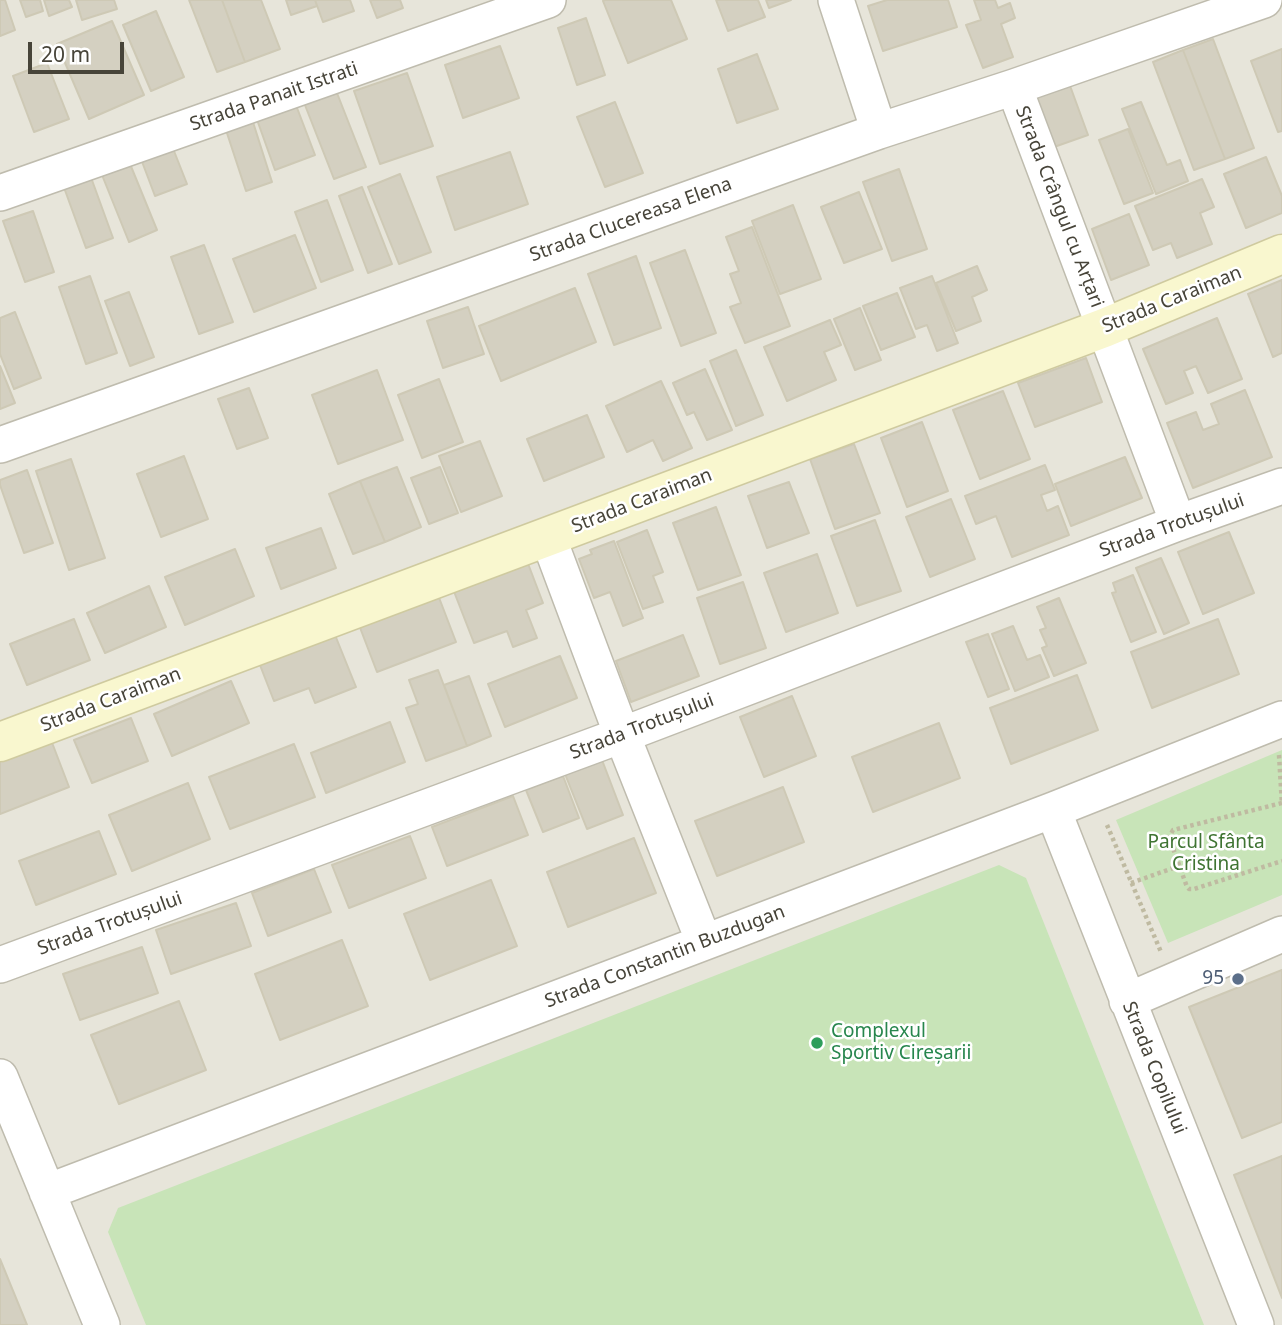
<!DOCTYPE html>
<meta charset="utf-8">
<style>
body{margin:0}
#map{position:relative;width:1282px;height:1325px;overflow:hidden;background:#f4f3eb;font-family:"Noto Sans",sans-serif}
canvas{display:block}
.scale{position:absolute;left:28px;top:42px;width:96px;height:32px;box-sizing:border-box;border:4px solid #474439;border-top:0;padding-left:9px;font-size:21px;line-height:24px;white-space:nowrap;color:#474439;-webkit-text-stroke:5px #fff;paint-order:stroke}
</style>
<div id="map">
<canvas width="1282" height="1325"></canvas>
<div class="scale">20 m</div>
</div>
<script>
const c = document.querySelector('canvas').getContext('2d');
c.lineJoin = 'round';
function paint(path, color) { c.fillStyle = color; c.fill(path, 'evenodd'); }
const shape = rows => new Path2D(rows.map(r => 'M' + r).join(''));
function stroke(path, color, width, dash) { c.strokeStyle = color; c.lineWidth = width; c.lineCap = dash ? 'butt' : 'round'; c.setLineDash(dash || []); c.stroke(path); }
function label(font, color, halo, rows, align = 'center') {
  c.font = font + ' "Noto Sans",sans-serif'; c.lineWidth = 5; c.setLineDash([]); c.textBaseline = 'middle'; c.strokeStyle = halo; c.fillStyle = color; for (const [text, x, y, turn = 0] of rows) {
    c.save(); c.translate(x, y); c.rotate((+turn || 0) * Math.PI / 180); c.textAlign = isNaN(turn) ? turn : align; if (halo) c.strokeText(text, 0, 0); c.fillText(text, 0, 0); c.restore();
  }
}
paint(shape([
 [0,0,1282,0,1282,1325,0,1325]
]), '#e7e5da');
paint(shape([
 [1282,750,1282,895,1168,943,1116,820],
 [999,865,1026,878,1204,1325,146,1325,108,1232,118,1208]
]), '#c8e4b8');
const building = shape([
 [0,0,5,0,15,30,0,36,0,0],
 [20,0,40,0,43,11,26,17,20,0],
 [44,0,69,0,72,7,49,16,44,0],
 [76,0,114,0,117,9,82,20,76,0],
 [189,0,222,0,245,62,217,72,189,0],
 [222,0,261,0,280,49,245,62,222,0],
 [286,0,315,0,317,6,291,15,286,0],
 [315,0,350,0,354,11,323,22,315,0],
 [370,0,400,0,403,8,377,18,370,0],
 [605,0,671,0,687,39,628,63,603,1,605,0],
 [716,0,758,0,765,17,728,31,716,0],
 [766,0,791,0,769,8,766,0],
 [887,0,948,0,957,27,883,51,868,6,887,0],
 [974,0,995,0,998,8,1010,3,1015,18,1001,24,1013,57,983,68,966,25,981,20,974,0],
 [156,11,184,77,151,91,123,25,156,11],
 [586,18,605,75,577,85,558,28,586,18],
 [112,21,144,95,89,119,57,44,112,21],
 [1213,39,1254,148,1225,159,1183,50,1213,39],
 [500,46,519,98,463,118,445,65,500,46],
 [1282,49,1282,131,1278,132,1251,61,1282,49],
 [1183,50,1225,159,1194,170,1153,62,1183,50],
 [757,54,778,109,737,123,718,69,757,54],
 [47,63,69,119,34,132,13,76,47,63],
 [407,73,433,146,380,164,354,91,407,73],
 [1069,83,1088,135,1054,147,1035,95,1069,83],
 [335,88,366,167,334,179,303,100,335,88],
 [294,100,315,155,275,170,255,114,294,100],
 [615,102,643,173,605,187,577,117,615,102],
 [1141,102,1167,165,1180,160,1188,181,1156,194,1122,109,1141,102],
 [252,119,272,182,246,191,225,127,252,119],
 [1128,129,1153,193,1124,204,1099,140,1128,129],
 [172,146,187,184,155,196,141,159,172,146],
 [510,152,528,204,455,230,437,177,510,152],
 [1266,157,1282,196,1282,213,1246,228,1224,174,1266,157],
 [128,159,157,230,129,242,100,170,128,159],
 [899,169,927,249,892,261,863,182,899,169],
 [89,172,113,238,86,248,62,182,89,172],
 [400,174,431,252,399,264,368,187,400,174],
 [1202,179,1214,207,1200,213,1212,244,1177,258,1171,243,1153,250,1135,206,1202,179],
 [362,187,392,264,368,273,339,196,362,187],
 [859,192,882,249,844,263,821,207,859,192],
 [327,200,353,270,321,282,295,212,327,200],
 [793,205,821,279,780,294,752,221,793,205],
 [33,211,54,272,25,282,3,221,33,211],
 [1129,214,1149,265,1111,280,1092,229,1129,214],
 [752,227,790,326,745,343,730,307,741,303,730,274,739,271,726,237,752,227],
 [295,235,316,288,254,312,233,259,295,235],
 [204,245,233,322,199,334,171,257,204,245],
 [685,250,716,333,681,346,650,263,685,250],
 [636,256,661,328,614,345,588,274,636,256],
 [977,266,987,290,972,297,981,321,956,331,936,283,977,266],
 [90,276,117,353,86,364,59,287,90,276],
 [932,276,958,343,937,351,927,325,916,329,900,288,932,276],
 [1282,280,1282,353,1273,357,1248,294,1282,280],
 [575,288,596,342,501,381,479,326,575,288],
 [129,292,154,357,130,366,105,301,129,292],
 [897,293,915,337,881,350,863,306,897,293],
 [468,307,484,354,443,368,427,321,468,307],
 [860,308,881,360,855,370,834,319,860,308],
 [15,312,41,378,14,389,0,354,0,318,15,312],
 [1217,318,1242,379,1208,393,1196,366,1184,371,1193,393,1166,404,1143,349,1217,318],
 [830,320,841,345,824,352,836,380,787,401,764,347,830,320],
 [736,350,763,415,736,426,710,361,736,350],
 [1086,358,1102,402,1035,427,1018,383,1086,358],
 [0,366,15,403,0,409,0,366],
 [705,369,732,430,707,440,694,412,687,415,673,383,705,369],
 [377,370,403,440,338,464,312,395,377,370],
 [439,379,463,442,422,458,398,395,439,379],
 [661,381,692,448,663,461,653,440,627,452,606,406,661,381],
 [249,388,268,438,237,449,218,399,249,388],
 [1245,390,1272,457,1193,488,1167,423,1196,412,1203,430,1219,424,1211,404,1245,390],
 [1003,391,1030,459,980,479,953,410,1003,391],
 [587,415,604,457,544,481,527,439,587,415],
 [922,422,948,491,907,507,881,438,922,422],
 [480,441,502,496,461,512,439,456,480,441],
 [854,444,880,513,835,529,810,459,854,444],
 [184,456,208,519,161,537,137,474,184,456],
 [1125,457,1142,498,1071,526,1055,484,1125,457],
 [71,459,105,558,69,570,36,471,71,459],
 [1045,465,1055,490,1041,495,1047,511,1058,506,1069,535,1012,557,996,516,976,524,965,496,1045,465],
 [397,467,421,527,385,542,360,481,397,467],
 [440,467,458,513,429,524,411,478,440,467],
 [27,470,53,543,24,553,0,485,0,480,27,470],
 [360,481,385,542,353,554,329,494,360,481],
 [789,482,809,533,767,548,748,496,789,482],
 [951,499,975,559,930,577,906,517,951,499],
 [716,507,741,575,698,590,673,523,716,507],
 [875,520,901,591,857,606,831,536,875,520],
 [321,528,336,568,281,589,266,548,321,528],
 [647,530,663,572,653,576,663,602,643,609,617,542,647,530],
 [1229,532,1254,593,1203,614,1178,552,1229,532],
 [614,541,643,618,623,626,610,592,594,598,579,559,592,554,590,550,614,541],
 [235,549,254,596,185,625,165,577,235,549],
 [817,554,838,613,786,632,764,573,817,554],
 [1161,558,1189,623,1164,634,1136,568,1161,558],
 [527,561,543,603,526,610,537,638,513,647,507,631,474,643,453,589,527,561],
 [1133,575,1156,632,1131,642,1112,593,1116,592,1113,583,1133,575],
 [743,582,766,648,720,664,697,598,743,582],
 [149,586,166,627,105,653,87,613,149,586],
 [438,595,456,642,377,672,359,625,438,595],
 [1059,598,1086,663,1054,676,1042,648,1047,646,1040,630,1046,628,1037,607,1059,598],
 [74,619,90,660,27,685,10,644,74,619],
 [1218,619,1239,674,1152,708,1131,652,1218,619],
 [1013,626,1027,660,1040,655,1049,677,1015,691,992,634,1013,626],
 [333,630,356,687,315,703,309,688,274,701,258,660,333,630],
 [988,634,1009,689,988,697,966,642,988,634],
 [683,635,699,676,631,702,616,661,683,635],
 [560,656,577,698,505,727,488,684,560,656],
 [438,670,467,746,426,761,406,708,418,704,409,680,438,670],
 [1077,675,1098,730,1011,764,990,708,1077,675],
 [469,676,491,736,467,746,444,685,469,676],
 [231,681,249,723,172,756,154,714,231,681],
 [792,696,816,756,764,777,740,717,792,696],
 [131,718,148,761,92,783,74,740,131,718],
 [390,722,405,762,326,793,311,753,390,722],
 [939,723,960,778,873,812,852,757,939,723],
 [51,740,69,787,0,814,0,760,51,740],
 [294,744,315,797,230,829,209,777,294,744],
 [602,760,623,815,587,829,565,774,602,760],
 [563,776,579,818,543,832,526,790,563,776],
 [188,783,210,839,132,871,109,815,188,783],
 [783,787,804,842,717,876,695,821,783,787],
 [513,796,528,835,447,866,432,827,513,796],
 [99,831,116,874,36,905,19,861,99,831],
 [410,836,426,878,349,908,332,865,410,836],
 [634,838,656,893,568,927,547,872,634,838],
 [314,869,331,912,268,936,252,893,314,869],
 [491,880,517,946,430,980,404,914,491,880],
 [236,903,251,946,171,974,156,930,236,903],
 [342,940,368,1006,280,1040,255,974,342,940],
 [142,947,158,993,80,1020,63,974,142,947],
 [1282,970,1282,1122,1242,1138,1189,1007,1282,970],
 [179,1001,206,1070,119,1104,91,1035,179,1001],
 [1282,1156,1282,1298,1234,1175,1282,1156],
 [0,1259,27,1325,0,1325,0,1259]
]);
paint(building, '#d4d0c1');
stroke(building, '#cec9b5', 2);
const street = shape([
 [836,0,879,131],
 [1014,87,1178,523],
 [0,193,548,0],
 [0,445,879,131,1014,87,1264,0],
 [548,537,622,735,704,942],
 [1053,810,1256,1325],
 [0,965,622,735,1178,523,1282,486],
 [1127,1001,1282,934],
 [0,1077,102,1325],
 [47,1192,1053,810,1282,719]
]);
const secondary = shape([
 [0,742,1104,328,1282,254]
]);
stroke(street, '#bfbcae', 38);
stroke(secondary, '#cfca9f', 41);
stroke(shape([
 [1279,755,1282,805],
 [1282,803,1173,830,1169,837,1187,887,1189,889,1194,889,1282,861],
 [1107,825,1161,952],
 [1131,883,1179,866]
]), '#bfbaa1', 4.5, [3.5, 3.5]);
stroke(street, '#fff', 35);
stroke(secondary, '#f9f7cf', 38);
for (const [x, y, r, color] of [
 [1238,979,7,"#5c6f8a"],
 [817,1043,7,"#2e9e5b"]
]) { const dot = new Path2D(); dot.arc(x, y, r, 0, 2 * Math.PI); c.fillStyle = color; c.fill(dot); stroke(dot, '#fff', 2.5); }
label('19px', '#474439', '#fff', [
 ["Strada Panait Istrati",274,97,-19],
 ["Strada Crângul cu Arțari",1059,207,69],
 ["Strada Clucereasa Elena",631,220,-20],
 ["Strada Caraiman",1172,300,-22],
 ["Strada Caraiman",642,501,-21],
 ["Strada Trotușului",1172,526,-20],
 ["Strada Caraiman",111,700,-21],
 ["Strada Trotușului",642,727,-21],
 ["Strada Trotușului",110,924,-20],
 ["Strada Constantin Buzdugan",665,957,-21],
 ["Strada Copilului",1154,1068,68]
]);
label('19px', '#3f7432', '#fff', [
 ["Parcul Sfânta",1206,843],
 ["Cristina",1206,865]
]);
label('19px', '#4e5e75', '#fff', [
 ["95",1224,979]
], 'right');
label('19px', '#27864d', '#fff', [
 ["Complexul",831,1032],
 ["Sportiv Cireșarii",831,1054]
], 'left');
</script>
